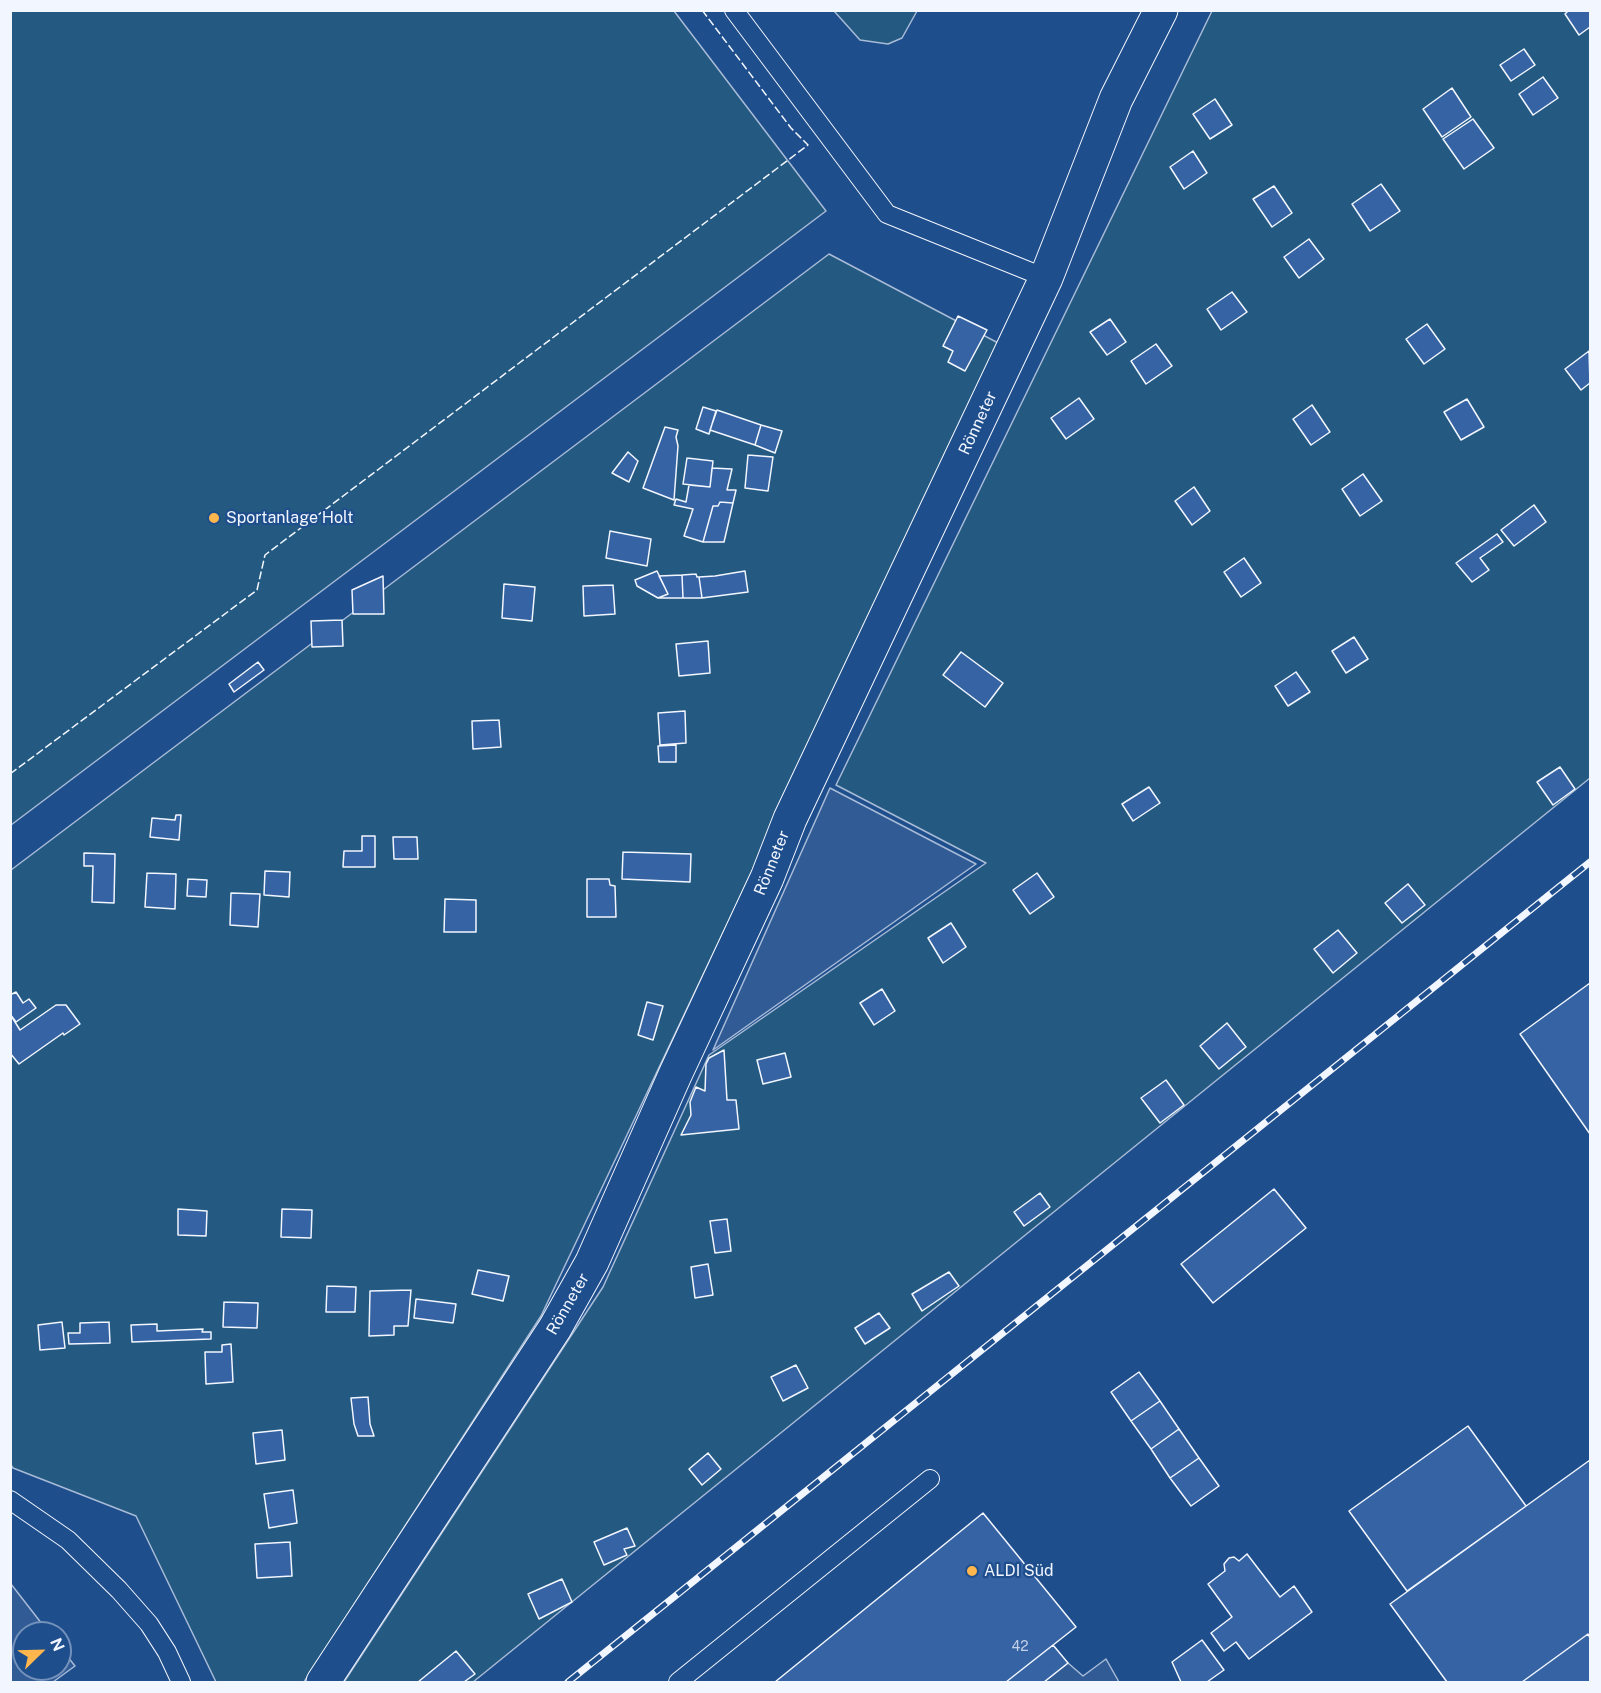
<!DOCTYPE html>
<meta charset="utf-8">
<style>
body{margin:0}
#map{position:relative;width:1601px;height:1693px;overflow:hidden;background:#1f4e8c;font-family:"Public Sans",sans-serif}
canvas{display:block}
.frame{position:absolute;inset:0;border:12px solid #f2f6ff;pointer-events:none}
.north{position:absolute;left:12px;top:1621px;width:60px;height:60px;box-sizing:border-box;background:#1f4e8c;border:2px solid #7391ba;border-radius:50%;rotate:67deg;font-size:16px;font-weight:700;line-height:24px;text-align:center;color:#f2f6ff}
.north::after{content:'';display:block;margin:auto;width:21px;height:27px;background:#ffb74d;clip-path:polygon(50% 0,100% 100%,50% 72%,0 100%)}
</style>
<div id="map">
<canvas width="1601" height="1693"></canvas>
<div class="frame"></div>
<div class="north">N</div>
</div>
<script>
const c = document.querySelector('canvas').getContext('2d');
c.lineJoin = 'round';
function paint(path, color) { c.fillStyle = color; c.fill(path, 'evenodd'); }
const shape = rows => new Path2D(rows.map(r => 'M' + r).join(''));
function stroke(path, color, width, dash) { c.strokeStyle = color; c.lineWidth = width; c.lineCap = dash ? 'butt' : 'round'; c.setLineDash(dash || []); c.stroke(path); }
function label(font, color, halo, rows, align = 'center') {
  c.font = font + ' "Public Sans",sans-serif'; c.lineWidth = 4.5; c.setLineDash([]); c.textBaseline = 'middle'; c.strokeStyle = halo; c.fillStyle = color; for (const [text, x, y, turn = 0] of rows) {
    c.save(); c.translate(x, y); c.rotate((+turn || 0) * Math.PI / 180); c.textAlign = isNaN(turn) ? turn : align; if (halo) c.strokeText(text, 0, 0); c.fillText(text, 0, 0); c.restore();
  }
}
const green = shape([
 [10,11,674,11,826,211,11,825,10,11],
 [834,11,917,11,902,38,888,44,860,40,834,11],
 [1212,11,1590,11,1590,778,473,1682,344,1682,603,1287,709,1055,986,863,836,785,1212,11],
 [829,254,1002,345,541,1316,304,1682,216,1682,136,1516,13,1468,11,1465,11,870,829,254]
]);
paint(green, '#245a82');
stroke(green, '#a8bbd7', 1.5);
const parking = shape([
 [830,788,976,864,713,1050,830,788],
 [11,1584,49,1633,24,1633,24,1669,60,1669,60,1647,75,1666,53,1682,11,1682,11,1584],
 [1106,1659,1119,1682,1044,1682,1068,1663,1083,1676,1106,1659]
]);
paint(parking, '#305b95');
stroke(parking, '#a8bbd7', 1.5);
const building = shape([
 [1569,10,1590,10,1590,27,1579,35,1565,14,1569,10],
 [1524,49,1535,65,1511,81,1500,65,1524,49],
 [1543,77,1558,98,1533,115,1519,94,1543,77],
 [1452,88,1471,117,1442,137,1423,109,1452,88],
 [1215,99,1232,125,1210,139,1193,114,1215,99],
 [1473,119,1494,148,1464,169,1443,139,1473,119],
 [1193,151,1207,173,1184,189,1170,167,1193,151],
 [1381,184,1400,211,1370,231,1352,204,1381,184],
 [1274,186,1292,213,1272,227,1253,199,1274,186],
 [1309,239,1324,259,1299,278,1284,257,1309,239],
 [1232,292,1247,312,1221,330,1207,309,1232,292],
 [958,316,987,330,965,371,948,362,953,351,943,346,958,316],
 [1110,319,1126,342,1107,355,1090,332,1110,319],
 [1427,324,1445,349,1424,364,1406,339,1427,324],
 [1156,344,1172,366,1146,384,1131,361,1156,344],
 [1589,351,1590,383,1581,390,1565,369,1589,351],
 [1079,398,1094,419,1066,439,1051,418,1079,398],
 [1467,399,1484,427,1461,440,1444,412,1467,399],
 [1312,405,1330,432,1311,445,1293,419,1312,405],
 [703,407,716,411,709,434,696,429,703,407],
 [717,410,761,425,755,445,710,430,717,410],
 [761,425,782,431,775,453,755,445,761,425],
 [665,427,678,430,676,437,678,446,674,500,643,488,665,427],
 [628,452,638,461,629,482,612,473,628,452],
 [748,455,773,457,768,491,745,488,748,455],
 [687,458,713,461,710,487,683,484,687,458],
 [712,468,732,469,727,490,736,490,733,503,720,502,718,506,713,506,703,542,684,536,693,509,674,505,676,499,686,502,689,485,710,487,712,468],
 [1363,474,1382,501,1360,516,1342,489,1363,474],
 [1194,487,1210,511,1192,525,1175,501,1194,487],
 [720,502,733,503,724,542,703,542,713,506,718,506,720,502],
 [1534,505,1546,522,1514,546,1501,530,1534,505],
 [610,531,651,539,647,566,606,558,610,531],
 [1497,534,1503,542,1480,558,1489,570,1472,582,1456,563,1497,534],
 [1244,558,1261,583,1241,597,1224,572,1244,558],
 [657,571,668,594,658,598,637,586,635,580,657,571],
 [745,571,748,592,702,598,699,577,715,576,745,571],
 [696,574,697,577,699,577,702,598,683,598,682,575,696,574],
 [682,575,683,598,658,598,668,594,659,576,682,575],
 [383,576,384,614,353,614,352,590,383,576],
 [504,584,535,587,532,621,502,618,504,584],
 [613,585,615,614,584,616,583,586,613,585],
 [342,620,343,646,312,647,311,621,342,620],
 [1354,637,1368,659,1346,673,1332,651,1354,637],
 [708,641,710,673,679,676,676,644,708,641],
 [961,652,1003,683,985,707,943,675,961,652],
 [258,662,264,670,234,692,229,684,258,662],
 [1296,672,1310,692,1288,706,1275,686,1296,672],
 [685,711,686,743,660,745,658,713,685,711],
 [499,720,501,747,473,749,472,721,499,720],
 [676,745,676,762,659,762,658,746,676,745],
 [1560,767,1575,789,1553,805,1537,782,1560,767],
 [1149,787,1160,803,1133,821,1122,804,1149,787],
 [176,815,181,815,179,840,150,837,152,818,175,820,176,815],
 [362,836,375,836,375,867,343,867,344,851,362,851,362,836],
 [393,837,417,837,418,859,394,859,393,837],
 [623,852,691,854,690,882,622,879,623,852],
 [84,853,115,854,114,903,92,902,93,866,84,866,84,853],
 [265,871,290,872,289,897,264,895,265,871],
 [147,873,176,874,175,909,145,907,147,873],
 [1037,873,1054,897,1030,914,1013,890,1037,873],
 [188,879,207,880,206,897,187,896,188,879],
 [587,879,609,879,610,885,615,886,616,917,587,917,587,879],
 [1408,884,1425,905,1402,923,1385,903,1408,884],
 [231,893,260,894,258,927,230,925,231,893],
 [445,899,476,900,476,932,444,932,445,899],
 [951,923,966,947,943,963,928,938,951,923],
 [1338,930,1357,953,1333,973,1314,949,1338,930],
 [1590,983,1590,1134,1520,1034,1590,983],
 [882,989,895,1011,874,1025,860,1003,882,989],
 [16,992,23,1003,29,999,36,1008,16,1022,10,1014,10,995,16,992],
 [647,1002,663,1006,653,1040,638,1035,647,1002],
 [56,1005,66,1005,80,1024,64,1035,63,1033,19,1064,10,1053,10,1014,20,1030,56,1005],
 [1227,1023,1246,1047,1219,1069,1200,1046,1227,1023],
 [724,1050,727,1100,736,1100,739,1129,681,1135,691,1115,690,1102,696,1087,705,1091,706,1064,709,1058,724,1050],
 [785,1053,791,1077,763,1084,757,1060,785,1053],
 [1166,1080,1184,1105,1160,1123,1141,1098,1166,1080],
 [1274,1189,1306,1228,1213,1303,1181,1264,1274,1189],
 [1040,1193,1050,1207,1024,1226,1014,1212,1040,1193],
 [178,1209,207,1211,206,1236,178,1235,178,1209],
 [282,1209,312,1210,311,1238,281,1237,282,1209],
 [727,1219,731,1251,715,1253,710,1221,727,1219],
 [708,1264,713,1295,695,1298,691,1267,708,1264],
 [478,1270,509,1276,503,1301,472,1294,478,1270],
 [949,1272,959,1286,922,1311,912,1294,949,1272],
 [327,1286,356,1287,355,1312,326,1312,327,1286],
 [411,1290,408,1326,394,1326,394,1335,369,1336,370,1291,411,1290],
 [416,1299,456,1304,453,1323,414,1318,416,1299],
 [224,1302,258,1303,257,1328,223,1327,224,1302],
 [879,1313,890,1328,865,1344,855,1328,879,1313],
 [62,1322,65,1348,40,1350,38,1325,62,1322],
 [109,1322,110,1343,69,1344,68,1333,80,1333,80,1323,109,1322],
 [157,1324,157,1331,203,1329,202,1332,211,1332,211,1339,132,1342,131,1325,157,1324],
 [231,1344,233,1382,206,1384,205,1352,222,1352,222,1345,231,1344],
 [796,1365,808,1388,783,1401,771,1377,796,1365],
 [1139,1372,1160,1401,1131,1421,1111,1392,1139,1372],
 [368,1397,370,1424,374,1436,358,1436,354,1424,351,1398,368,1397],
 [1160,1401,1179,1429,1151,1449,1131,1421,1160,1401],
 [1468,1426,1526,1506,1407,1591,1349,1511,1468,1426],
 [1179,1429,1199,1458,1170,1478,1151,1449,1179,1429],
 [282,1430,285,1460,256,1464,253,1433,282,1430],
 [708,1453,721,1469,702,1485,689,1469,708,1453],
 [1199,1458,1219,1486,1191,1506,1170,1478,1199,1458],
 [1590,1460,1590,1638,1588,1634,1522,1682,1447,1682,1390,1604,1590,1460],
 [293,1490,297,1523,269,1528,264,1494,293,1490],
 [983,1513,1076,1627,1006,1682,775,1682,983,1513],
 [627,1528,635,1546,624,1549,627,1555,604,1565,594,1542,627,1528],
 [290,1542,292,1576,257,1578,255,1544,290,1542],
 [1247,1554,1280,1597,1294,1586,1312,1612,1249,1659,1236,1642,1224,1651,1211,1633,1232,1617,1208,1584,1225,1571,1224,1564,1229,1558,1234,1557,1239,1561,1247,1554],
 [562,1579,572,1602,539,1619,528,1594,562,1579],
 [1588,1634,1590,1638,1590,1682,1522,1682,1588,1634],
 [1202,1640,1224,1670,1207,1682,1181,1682,1172,1662,1202,1640],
 [1053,1645,1068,1663,1044,1682,1006,1682,1053,1645],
 [456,1651,475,1674,464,1682,418,1682,456,1651]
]);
paint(building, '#3563a3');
stroke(building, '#f2f6ff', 1.5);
const lane = shape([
 [734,10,887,214,1046,278],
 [10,1500,68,1540,119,1590,149,1624,167,1652,181,1682],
 [678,1682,930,1479]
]);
const street = shape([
 [323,1682,555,1328,592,1262,675,1075,767,878,790,819,1046,278,1116,99,1161,10]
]);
stroke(lane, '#f2f6ff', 20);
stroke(street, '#f2f6ff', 35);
stroke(lane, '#1f4e8c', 18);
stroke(street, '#1f4e8c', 33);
const rail = shape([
 [568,1682,1590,862]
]);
stroke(rail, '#f2f6ff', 7);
stroke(rail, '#1f4e8c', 4.5, [14]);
stroke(shape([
 [10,774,257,590,265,555,808,145,791,128,702,10]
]), '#f2f6ff', 1.5, [8, 3]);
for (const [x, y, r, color] of [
 [214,518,6,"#ffb74d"],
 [972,1571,6,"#ffb74d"]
]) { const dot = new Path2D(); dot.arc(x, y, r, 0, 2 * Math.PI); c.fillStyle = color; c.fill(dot); stroke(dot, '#1f4e8c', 2); }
label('14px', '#c3d1e8', null, [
 ["42",1020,1647]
]);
label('16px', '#f2f6ff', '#1f4e8c', [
 ["Rönneter",978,423,-65],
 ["Rönneter",772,863,-68],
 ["Rönneter",568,1304,-60]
]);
label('16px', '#f2f6ff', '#1f4e8c', [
 ["Sportanlage Holt",226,518],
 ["ALDI Süd",984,1571]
], 'left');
</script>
